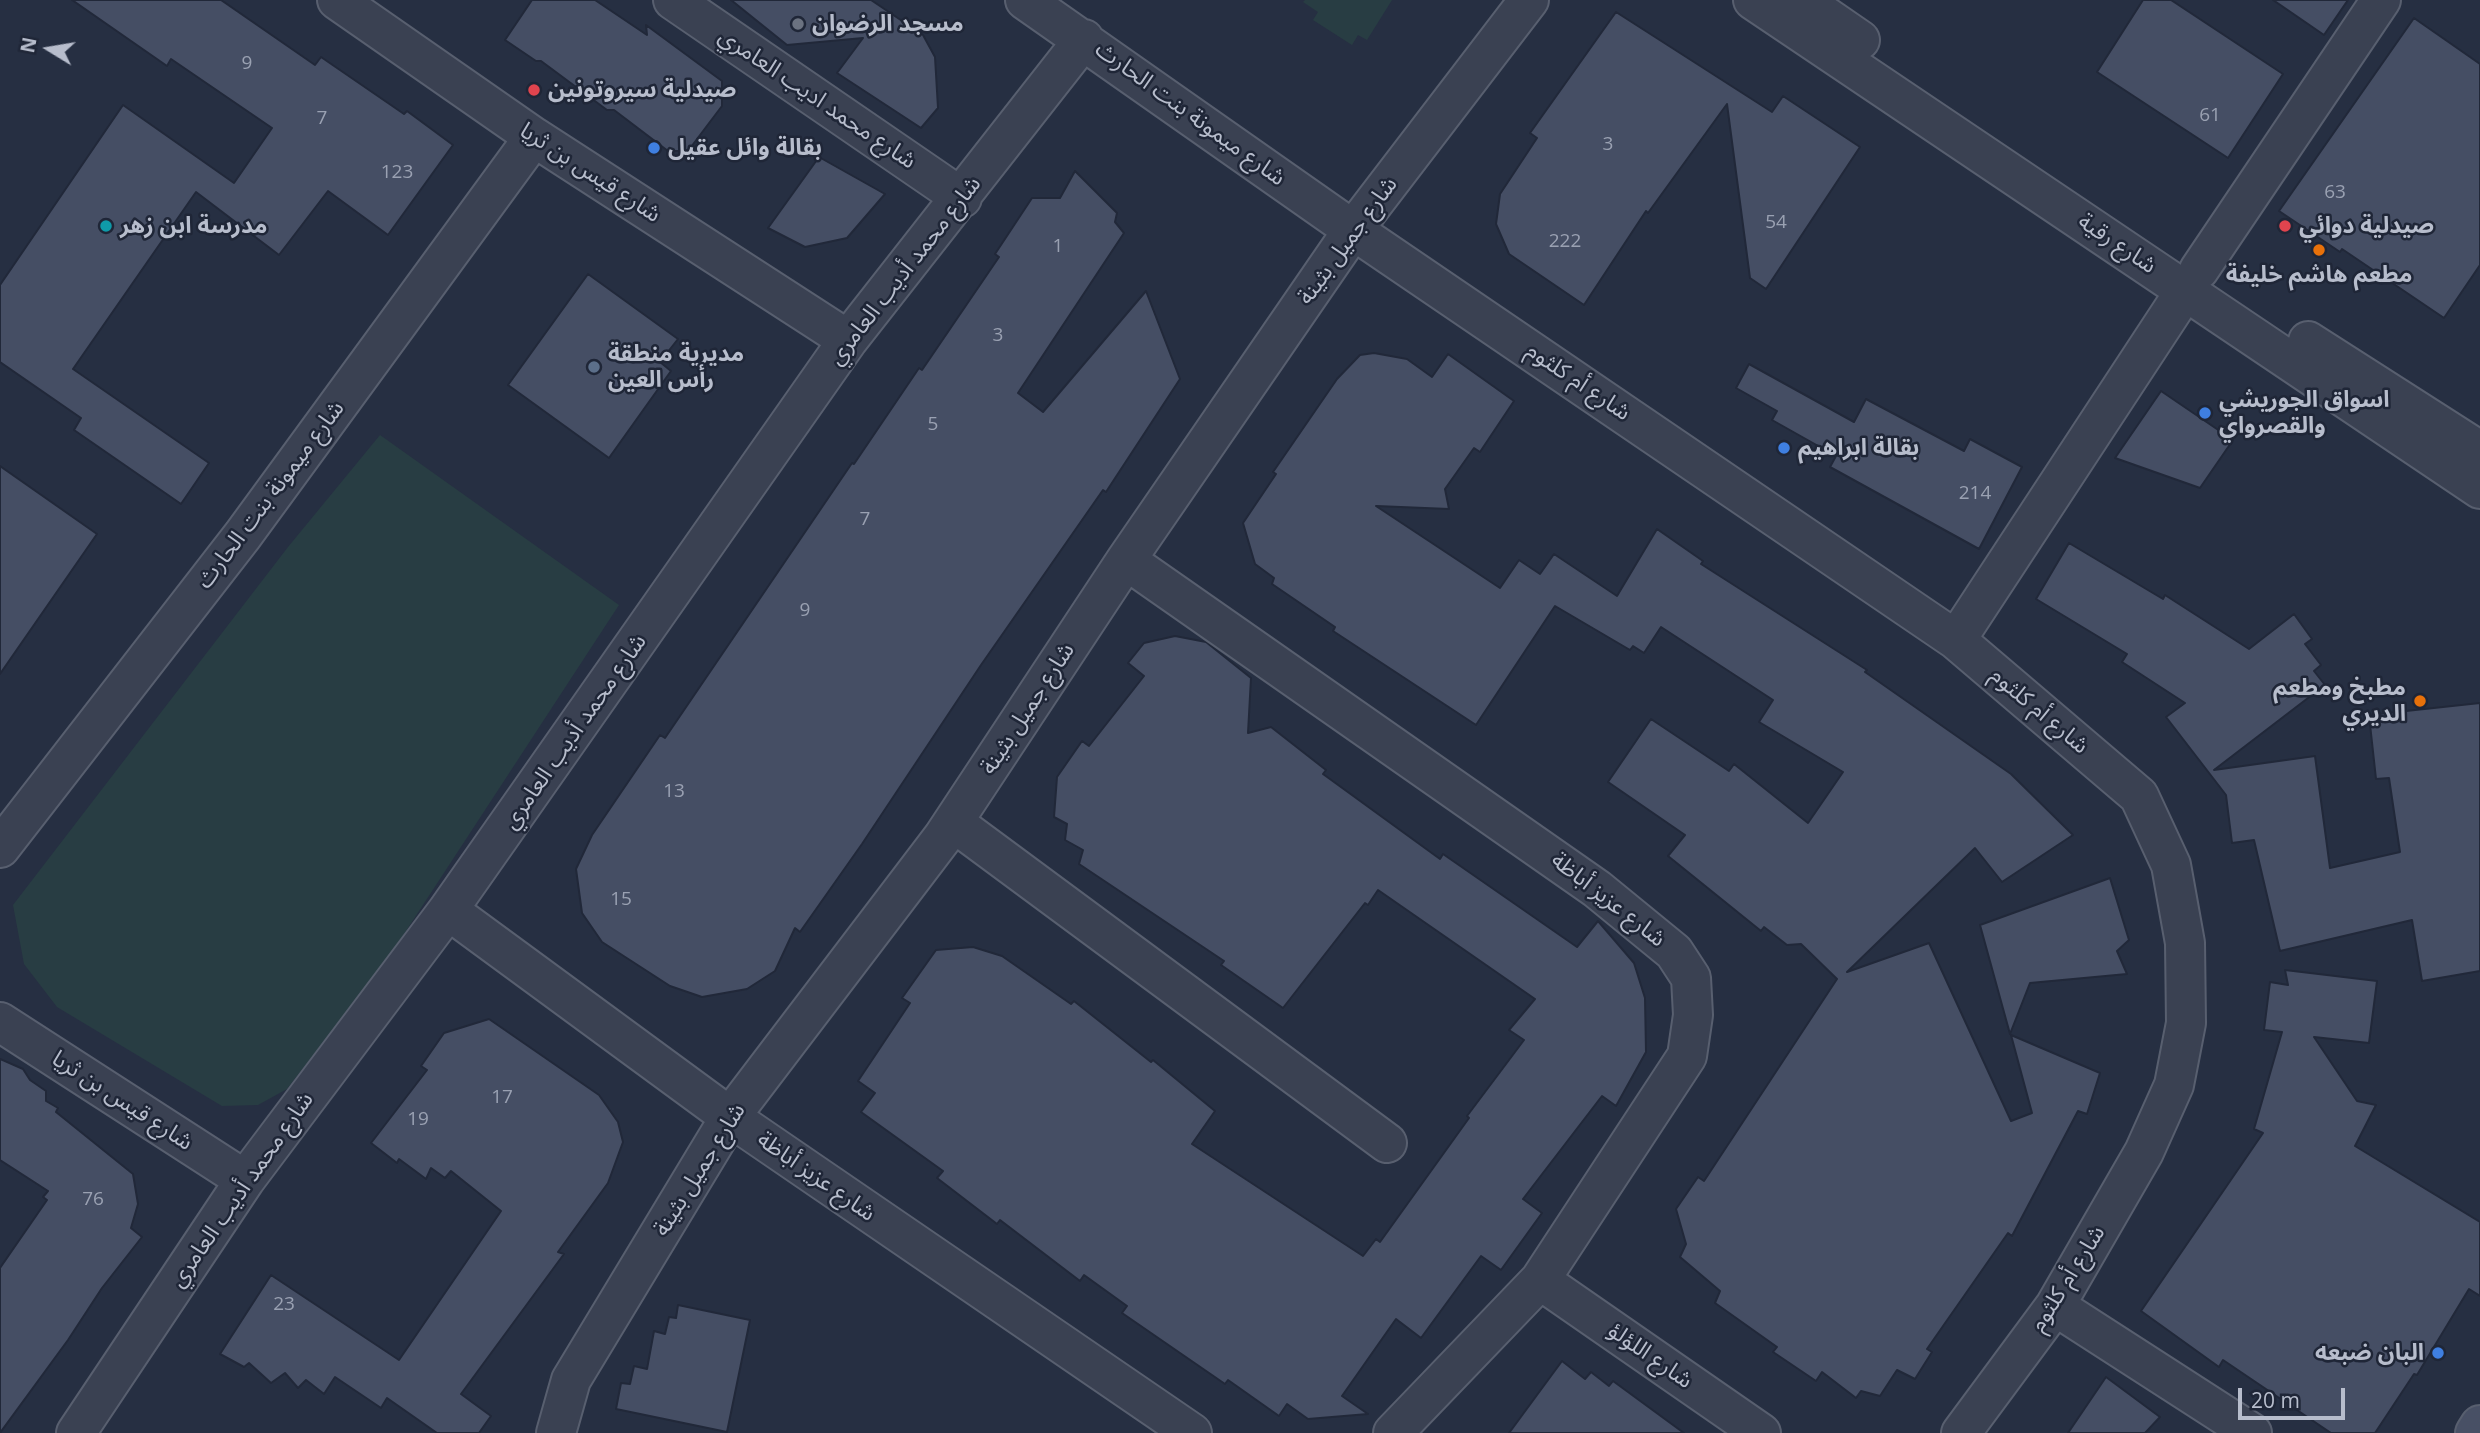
<!DOCTYPE html>
<meta charset="utf-8">
<style>
body{margin:0}
#map{position:relative;width:2480px;height:1433px;overflow:hidden;background:#262f42;font-family:"Open Sans",sans-serif}
canvas{display:block}
.north{position:absolute;left:14px;top:14px;width:70px;height:70px;-webkit-text-stroke:5px #1f2637;paint-order:stroke;rotate:281deg;font-size:19px;font-weight:700;line-height:28px;text-align:center;color:#b7bdcc}
.north::after{content:'';display:block;margin:auto;width:24px;height:32px;background:#b7bdcc;clip-path:polygon(50% 0,100% 100%,50% 72%,0 100%)}
.scale{position:absolute;left:2238px;top:1388px;width:107px;height:32px;box-sizing:border-box;border:4px solid #b7bdcc;border-top:0;padding-left:9px;font-size:21px;line-height:24px;white-space:nowrap;color:#b7bdcc;-webkit-text-stroke:5px #1f2637;paint-order:stroke}
</style>
<div id="map">
<canvas width="2480" height="1433"></canvas>
<div class="north">N</div>
<div class="scale">20 m</div>
</div>
<script>
const c = document.querySelector('canvas').getContext('2d');
c.lineJoin = 'round';
function paint(path, color) { c.fillStyle = color; c.fill(path, 'evenodd'); }
const shape = rows => new Path2D(rows.map(r => 'M' + r).join(''));
function stroke(path, color, width, dash) { c.strokeStyle = color; c.lineWidth = width; c.lineCap = dash ? 'butt' : 'round'; c.setLineDash(dash || []); c.stroke(path); }
function label(font, color, halo, rows, align = 'center') {
  c.font = font + ' "Open Sans","Noto Sans Arabic",sans-serif'; c.lineWidth = 5; c.setLineDash([]); c.textBaseline = 'middle'; c.strokeStyle = halo; c.fillStyle = color; for (const [text, x, y, turn = 0] of rows) {
    c.save(); c.translate(x, y); c.rotate((+turn || 0) * Math.PI / 180); c.textAlign = isNaN(turn) ? turn : align; if (halo) c.strokeText(text, 0, 0); c.fillText(text, 0, 0); c.restore();
  }
}
paint(shape([
 [1305,0,1392,0,1367,40,1358,35,1352,45,1313,20,1318,12,1303,2],
 [380,435,619,605,387,960,287,1089,258,1105,222,1106,57,1007,24,964,13,905,288,547]
]), '#283d43');
const building = shape([
 [72,0,221,0,315,65,321,57,404,114,407,111,453,145,388,235,328,191,279,255,196,192,73,369,209,463,181,504,74,430,81,418,0,362,0,285,123,105,234,183,272,128,171,59,167,66,72,0],
 [532,0,595,0,647,35,646,25,722,81,722,106,688,151,668,151,614,110,607,110,541,61,536,61,505,40,532,0],
 [731,0,871,0,923,35,935,57,938,108,921,128,837,73,863,38,787,45,731,0],
 [2143,0,2171,0,2283,74,2228,158,2097,72,2143,0],
 [2273,0,2348,0,2324,35,2273,0],
 [1616,12,1772,112,1783,96,1860,147,1766,289,1750,278,1727,104,1648,213,1646,211,1584,305,1509,254,1496,224,1500,194,1537,138,1530,133,1616,12],
 [2414,18,2480,64,2480,265,2444,318,2342,249,2340,252,2279,211,2414,18],
 [819,157,885,194,847,238,805,247,768,228,819,157],
 [1075,171,1117,213,1115,222,1124,233,1018,393,1043,412,1146,291,1180,379,1106,492,1103,490,981,665,862,844,800,932,795,928,775,971,747,989,702,997,670,986,602,942,582,913,576,869,592,835,660,735,665,738,852,463,854,464,919,368,922,370,999,257,995,254,1032,198,1060,198,1075,171],
 [588,274,678,339,660,362,671,371,609,458,508,385,588,274],
 [1374,353,1407,359,1432,377,1448,354,1514,401,1480,452,1474,448,1445,489,1449,509,1376,506,1500,588,1519,560,1540,574,1554,554,1617,596,1657,529,1703,561,1701,564,1867,670,1865,672,2011,774,2073,835,2002,882,1975,848,1847,972,1929,943,2011,1121,2032,1113,2011,1035,2100,1073,2087,1114,2078,1111,2012,1236,2008,1233,1927,1349,1932,1352,1915,1379,1897,1370,1880,1396,1861,1391,1856,1398,1822,1372,1816,1381,1773,1352,1777,1347,1715,1303,1720,1291,1680,1257,1686,1244,1676,1209,1698,1177,1704,1181,1837,979,1801,944,1787,945,1764,927,1761,931,1668,856,1685,835,1608,782,1651,719,1729,771,1734,764,1808,823,1843,772,1759,722,1773,700,1661,627,1644,653,1633,646,1630,650,1555,606,1476,725,1333,631,1335,627,1272,584,1274,578,1255,564,1243,523,1276,474,1273,472,1337,379,1360,355,1374,353],
 [1749,364,1854,422,1866,399,1964,451,1970,439,2022,467,1979,549,1830,467,1836,456,1772,420,1777,411,1736,388,1749,364],
 [2161,391,2233,440,2200,488,2115,458,2161,391],
 [0,466,97,534,0,674,0,466],
 [2069,543,2163,599,2165,595,2249,649,2294,614,2312,639,2305,644,2321,665,2314,671,2325,685,2214,770,2315,756,2330,868,2400,852,2389,778,2376,779,2369,715,2480,703,2480,971,2422,981,2412,920,2280,951,2254,840,2232,843,2226,795,2166,717,2185,703,2122,662,2127,654,2036,599,2069,543],
 [1175,636,1206,642,1251,678,1248,733,1271,727,1326,770,1323,774,1440,859,1443,854,1577,947,1598,921,1634,963,1645,998,1646,1052,1616,1106,1602,1096,1523,1199,1542,1213,1501,1270,1481,1256,1421,1338,1396,1319,1342,1396,1368,1414,1308,1419,1287,1404,1279,1416,1228,1380,1225,1384,1122,1313,1127,1306,1084,1275,1080,1281,1000,1220,997,1224,937,1178,943,1171,861,1112,875,1093,858,1081,910,1003,902,998,936,950,973,947,1002,956,1071,1004,1074,1001,1151,1062,1153,1060,1215,1111,1192,1144,1363,1256,1376,1239,1380,1242,1469,1118,1467,1116,1524,1040,1509,1030,1535,999,1378,890,1368,905,1365,903,1283,1008,1221,965,1224,961,1079,864,1083,850,1065,840,1067,824,1054,817,1057,777,1082,741,1089,746,1144,676,1128,663,1144,643,1175,636],
 [2110,878,2129,940,2117,951,2127,974,2030,983,2010,1034,1980,925,2110,878],
 [2285,970,2377,981,2369,1043,2314,1037,2357,1101,2376,1105,2355,1146,2480,1222,2480,1296,2469,1289,2417,1375,2414,1374,2375,1433,2331,1433,2223,1360,2219,1367,2141,1311,2263,1133,2254,1129,2282,1032,2264,1030,2270,982,2288,985,2285,970],
 [489,1019,599,1095,618,1122,623,1142,608,1183,558,1252,564,1254,461,1394,491,1416,479,1433,437,1433,387,1398,381,1408,335,1377,324,1394,306,1380,298,1388,285,1373,271,1383,249,1363,244,1367,220,1354,271,1275,399,1360,501,1211,451,1171,445,1178,431,1168,426,1179,399,1159,397,1163,371,1143,427,1070,421,1066,444,1033,489,1019],
 [0,1059,23,1069,30,1080,46,1091,46,1101,58,1108,56,1112,133,1174,138,1204,131,1228,142,1237,102,1288,68,1340,0,1433,0,1268,47,1200,43,1197,48,1191,0,1160,0,1059],
 [678,1305,750,1320,727,1432,616,1409,621,1383,630,1384,634,1366,647,1369,654,1331,665,1334,669,1317,676,1318,678,1305],
 [1562,1361,1585,1379,1591,1372,1609,1386,1613,1381,1684,1433,1509,1433,1562,1361],
 [2106,1377,2160,1417,2145,1433,2068,1433,2106,1377]
]);
paint(building, '#454e64');
stroke(building, '#212839', 2);
const minor = shape([
 [337,0,534,137,848,340],
 [673,0,962,198],
 [1025,0,1353,230,1956,640,2139,796,2171,865,2185,943,2186,1023,2174,1085,2144,1152,2055,1306,1961,1433],
 [1753,0,2480,489],
 [1802,0,1860,40],
 [2199,270,2381,0],
 [2308,341,2480,451],
 [1126,560,1597,889,1674,952,1691,978,1693,1015,1687,1056,1540,1280,1393,1433],
 [1956,640,2185,291],
 [953,822,1387,1143],
 [0,848,243,535,534,137],
 [448,910,730,1117,1192,1433],
 [0,1022,245,1180],
 [1540,1280,1761,1433],
 [2055,1306,2252,1433],
 [76,1433,245,1180,448,910,848,340,1084,39],
 [556,1433,571,1380,730,1117,943,837,1126,560,1353,230,1529,0]
]);
const secondary = shape([
 [2475,1433,2480,1425]
]);
stroke(minor, '#585f6f', 42);
stroke(secondary, '#585f6f', 42);
stroke(minor, '#3a4152', 38);
stroke(secondary, '#485065', 38);
for (const [x, y, r, color] of [
 [798,24,7,"#6b7280"],
 [534,90,7,"#e0444e"],
 [654,148,7,"#3f7fe0"],
 [106,226,7,"#0f9aa8"],
 [2285,226,7,"#e0444e"],
 [2319,250,7,"#e8710a"],
 [594,367,7,"#5c6f8a"],
 [2205,413,7,"#3f7fe0"],
 [1784,448,7,"#3f7fe0"],
 [2420,701,7,"#e8710a"],
 [2438,1353,7,"#3f7fe0"]
]) { const dot = new Path2D(); dot.arc(x, y, r, 0, 2 * Math.PI); c.fillStyle = color; c.fill(dot); stroke(dot, '#1f2637', 2.5); }
label('19px', '#9aa1b2', null, [
 ["9",247,64],
 ["61",2210,116],
 ["7",322,119],
 ["3",1608,145],
 ["123",397,173],
 ["63",2335,193],
 ["54",1776,223],
 ["222",1565,242],
 ["1",1058,247],
 ["3",998,336],
 ["5",933,425],
 ["214",1975,494],
 ["7",865,520],
 ["9",805,611],
 ["13",674,792],
 ["15",621,900],
 ["17",502,1098],
 ["19",418,1120],
 ["76",93,1200],
 ["23",284,1305]
]);
label('bold 23px', '#b7bdcc', '#1f2637', [
 ["مسجد الرضوان",812,24],
 ["صيدلية سيروتونين",548,90],
 ["بقالة وائل عقيل",668,148],
 ["مدرسة ابن زهر",120,226],
 ["صيدلية دوائي",2299,226],
 ["مطعم هاشم خليفة",2319,275,"center"],
 ["مديرية منطقة",608,354],
 ["رأس العين",608,380],
 ["اسواق الجوريشي",2219,400],
 ["والقصرواي",2219,426],
 ["بقالة ابراهيم",1798,448],
 ["مطبخ ومطعم",2406,688,"right"],
 ["الديري",2406,714,"right"],
 ["البان ضبعه",2424,1353,"right"]
], 'left');
label('23px', '#b7bdcc', '#1f2637', [
 ["شارع محمد اديب العامري",817,99,34],
 ["شارع ميمونة بنت الحارث",1190,114,36],
 ["شارع قيس بن ثريا",590,173,33],
 ["شارع جميل بثينة",1348,241,-54],
 ["شارع رقية",2117,244,34],
 ["شارع محمد أديب العامري",905,271,-52],
 ["شارع أم كلثوم",1578,382,34],
 ["شارع ميمونة بنت الحارث",271,495,-53],
 ["شارع جميل بثينة",1028,709,-57],
 ["شارع أم كلثوم",2039,711,40],
 ["شارع محمد أديب العامري",575,732,-55],
 ["شارع عزيز أباظة",1608,900,38],
 ["شارع قيس بن ثريا",122,1101,33],
 ["شارع جميل بثينة",700,1170,-58],
 ["شارع عزيز أباظة",816,1177,35],
 ["شارع محمد أديب العامري",242,1190,-55],
 ["شارع أم كلثوم",2068,1279,-58],
 ["شارع اللؤلؤ",1650,1356,35]
]);
</script>
